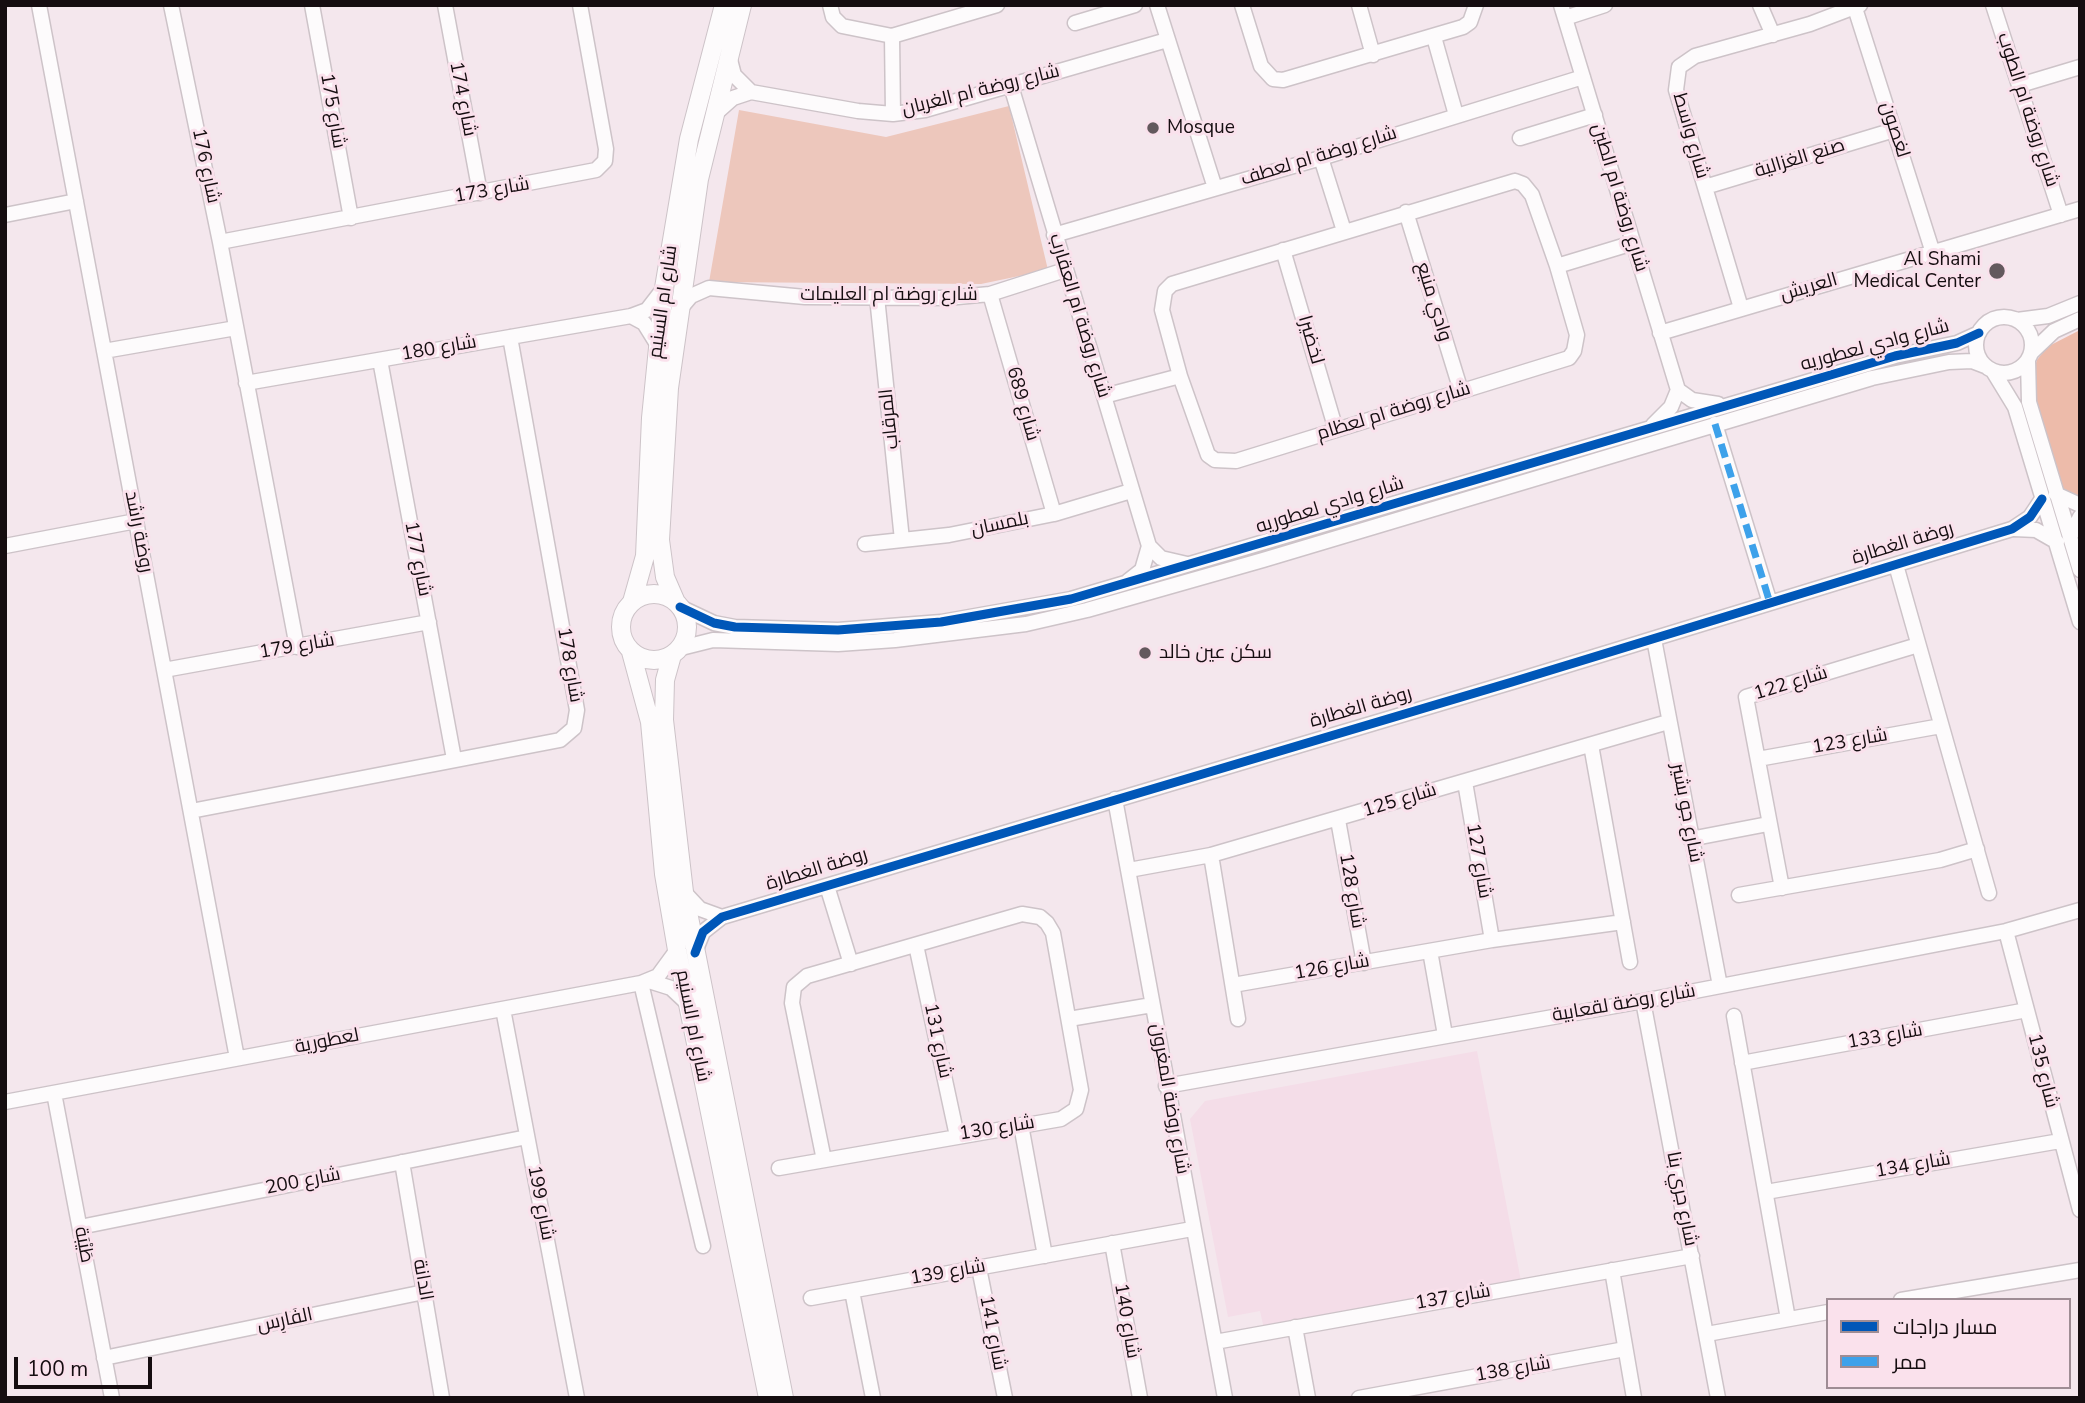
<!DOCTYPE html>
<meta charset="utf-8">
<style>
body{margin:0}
#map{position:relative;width:2085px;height:1403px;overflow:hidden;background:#f4e7ed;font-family:"Nunito Sans",Cairo,sans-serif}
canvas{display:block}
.frame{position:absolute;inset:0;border:7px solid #150d10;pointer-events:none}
.legend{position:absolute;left:1826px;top:1298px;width:245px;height:91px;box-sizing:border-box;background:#fae1ec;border:2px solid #9e8c94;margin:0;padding:9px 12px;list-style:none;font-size:21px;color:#150d10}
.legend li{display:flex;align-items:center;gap:14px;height:35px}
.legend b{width:35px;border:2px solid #9e8c94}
.scale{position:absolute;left:14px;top:1357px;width:138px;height:32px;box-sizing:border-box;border:4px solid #150d10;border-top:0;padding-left:9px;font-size:21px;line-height:24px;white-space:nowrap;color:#150d10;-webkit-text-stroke:5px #fae1ec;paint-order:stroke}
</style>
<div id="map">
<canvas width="2085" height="1403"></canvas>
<div class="frame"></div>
<ul class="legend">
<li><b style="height:9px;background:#0057b8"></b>مسار دراجات</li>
<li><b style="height:9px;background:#3da1ea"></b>ممر</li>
</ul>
<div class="scale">100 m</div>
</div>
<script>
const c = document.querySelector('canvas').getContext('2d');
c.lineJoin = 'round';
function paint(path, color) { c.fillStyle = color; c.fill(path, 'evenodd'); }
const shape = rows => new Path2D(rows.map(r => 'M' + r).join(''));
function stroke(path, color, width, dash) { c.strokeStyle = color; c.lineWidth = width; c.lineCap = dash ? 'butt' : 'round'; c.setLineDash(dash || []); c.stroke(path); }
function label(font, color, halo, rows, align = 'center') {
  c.font = font + ' "Nunito Sans",Cairo,sans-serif'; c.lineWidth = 6; c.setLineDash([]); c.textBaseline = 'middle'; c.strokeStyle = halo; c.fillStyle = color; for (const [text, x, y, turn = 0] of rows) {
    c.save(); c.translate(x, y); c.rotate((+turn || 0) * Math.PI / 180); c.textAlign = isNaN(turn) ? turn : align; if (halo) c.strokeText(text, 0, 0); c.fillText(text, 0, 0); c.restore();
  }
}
paint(shape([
 [1477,1051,1521,1281,1264,1329,1260,1311,1228,1317,1190,1119,1205,1101]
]), '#f4dde8');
paint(shape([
 [1009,106,1048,270,981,284,709,282,739,110,886,137]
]), '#edc7bc');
paint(shape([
 [2080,330,2080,501,2062,491,2032,400,2032,374,2037,360,2047,347]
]), '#edbbaa');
const minor = shape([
 [39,5,237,1058],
 [171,5,220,242,297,647],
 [312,5,351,218],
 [445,5,480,193],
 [830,5,833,17,842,26,892,36,997,5],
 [1157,5,1215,188],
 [1242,5,1261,66,1273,79,1283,80,1463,27,1470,22,1476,5],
 [1359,5,1373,55],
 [1561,5,1678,390,1692,400,1718,404],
 [1760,5,1773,35],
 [1993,5,2061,215],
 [1855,8,1933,253],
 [1565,18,1605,5],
 [1075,23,1135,5],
 [892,36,893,114],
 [1434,37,1456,115],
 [729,56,734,75,751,92],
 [2020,85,2080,67],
 [1011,86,1149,546,1142,570,1128,581],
 [715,114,733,98,751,92,858,111,893,114,925,110,1167,40],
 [1520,138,1595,115],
 [1321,158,1344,231],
 [1515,181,1523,184,1532,195,1557,266,1577,335,1574,351,1569,358,1236,461,1215,460,1208,455,1180,376,1162,310,1165,291,1172,284,1515,181],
 [1705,187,1894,130],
 [1406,212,1461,391],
 [5,215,76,201],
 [1054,235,1321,158,1583,77],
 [220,242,596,170,605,161,606,149,580,5],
 [1283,250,1336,430],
 [1557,266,1633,243],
 [990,294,1054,514],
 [877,297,902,540],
 [1741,308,1676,90,1679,67,1695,56,1810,24,1860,5],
 [680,309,691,296,709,288,805,297,947,298,990,294,1065,270],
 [631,316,644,323,657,344],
 '1976 345a28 28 0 1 1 56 0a28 28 0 1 1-56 0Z',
 [2017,320,2048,316,2080,303],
 [1660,333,2080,209],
 [104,351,236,328],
 [2032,352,2054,331,2080,319],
 [380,360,454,759],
 [2028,361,2029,402,2080,570],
 [1993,371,2015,407,2080,622],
 [246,383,631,316,647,310,664,288],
 [1104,396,1180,376],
 [1715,424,1770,603],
 [1653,425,1671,407,1678,390],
 [2056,494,2080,505],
 [2014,529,2036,530,2057,542],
 [2070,537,2080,517],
 [865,544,949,535,1054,514,1131,491],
 [5,546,136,521],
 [1149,546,1161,558,1187,564],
 [1896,565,1989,893],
 [680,607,714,623,735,627,838,630,941,622,1071,599,1895,356,1957,343,1979,333],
 [1654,639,1720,986],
 [681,648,713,640,838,644,895,640,1026,624,1087,610,1263,560,1872,378,1949,362,1972,361,1985,366],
 [164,670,429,622],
 [1591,745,1630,962],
 [1758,759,1941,726],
 [1465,782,1492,940],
 [1115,799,1225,1398],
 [191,811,560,740,574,728,577,710,510,337],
 [1338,820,1364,963],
 [1690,839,1768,824],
 [1211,855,1238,1019],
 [1129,870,1211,855,1668,722],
 [827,886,851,964],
 [1782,888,1746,697,1918,645],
 [684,892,700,909,722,917],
 [1739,895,1940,860,1977,849],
 [2006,931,2080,1210],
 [916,945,957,1136],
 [1430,951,1445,1035],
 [695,952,703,932,722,917,1512,682,2012,529,2030,517,2042,499],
 [649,981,671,988,687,1003],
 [641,983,703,1246],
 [1233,985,1492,940,1623,922],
 [1643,1001,1718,1398],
 [503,1009,577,1398],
 [1734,1016,1788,1319],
 [1069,1019,1152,1005],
 [1742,1063,2027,1010],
 [1166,1086,1643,1001,2006,931,2080,910],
 [54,1093,112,1398],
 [5,1102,641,983,658,976,677,950],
 [1021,1125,1045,1256],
 [402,1162,442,1398],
 [779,1168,1061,1119,1076,1109,1081,1090,1053,933,1047,923,1040,917,1022,914,807,976,794,987,792,1003,824,1160],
 [1766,1192,2060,1141],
 [80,1227,527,1137],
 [1112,1243,1140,1398],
 [979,1268,1005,1398],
 [1612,1270,1634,1398],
 [852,1291,873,1398],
 [811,1298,1192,1229],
 [1901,1300,2080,1270],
 [1295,1327,1308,1398],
 [1707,1334,1828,1312],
 [1215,1342,1692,1256],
 [104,1358,424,1292],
 [1359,1398,1625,1349]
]);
const major = shape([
 '621 627a33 33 0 1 1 66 0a33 33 0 1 1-66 0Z',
 [675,600,665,577,660,540,669,388,699,179,742,5],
 [632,602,645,556,651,418,664,288,689,139,724,5],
 [631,652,650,722,664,874,677,950,768,1398],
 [672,655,665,680,664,720,684,892,784,1398]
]);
stroke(minor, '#cdc3c8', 17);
stroke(major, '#cdc3c8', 20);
stroke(minor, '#fdfbfc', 14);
stroke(major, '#fdfbfc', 18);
stroke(shape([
 [1715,424,1770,603]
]), '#3da1ea', 7, [14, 7]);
stroke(shape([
 [680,607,714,623,735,627,838,630,941,622,1071,599,1895,356,1957,343,1979,333],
 [695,953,703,932,722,917,1512,682,2012,529,2030,517,2042,499]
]), '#0057b8', 9);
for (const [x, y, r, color] of [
 [1153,128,7,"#63595d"],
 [1997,271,9,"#63595d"],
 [1145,653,7,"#63595d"]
]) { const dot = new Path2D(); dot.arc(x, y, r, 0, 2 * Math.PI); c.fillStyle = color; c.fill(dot); stroke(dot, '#fae1ec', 2.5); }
label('19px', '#150d10', '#fae1ec', [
 ["شارع روضة ام الغربان",981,91,-14],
 ["شارع 174",462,99,79],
 ["شارع روضة ام الطوب",2027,110,72],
 ["شارع 175",332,111,80],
 ["لغصون",1894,130,72],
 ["شارع واسط",1690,136,74],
 ["شارع روضة ام لعطف",1319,157,-17],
 ["صنع الغزالية",1800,159,-17],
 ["شارع 176",205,166,78],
 ["شارع 173",492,191,-10],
 ["شارع روضة ام الطين",1619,198,73],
 ["العريش",1809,288,-16],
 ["شارع روضة ام العليمات",889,295],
 ["شارع ام السنيم",664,302,-82],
 ["وادي منيع",1433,302,73],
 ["شارع روضة ام العقارب",1079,316,73],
 ["لخضيرا",1310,340,74],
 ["شارع وادي لعطوريه",1875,346,-15],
 ["شارع 180",439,349,-10],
 ["شارع 689",1022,404,74],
 ["شارع روضة ام لعظام",1394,412,-17],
 ["المرقاب",890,419,-96],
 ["شارع وادي لعطوريه",1330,506,-17],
 ["بلمسان",1000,525,-12],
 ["روضة راشد",138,532,79],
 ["روضة الغطارة",1903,544,-17],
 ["شارع 177",417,559,79],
 ["شارع 179",297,647,-10],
 ["شارع 178",569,665,80],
 ["شارع 122",1791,684,-17],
 ["روضة الغطارة",1361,708,-16],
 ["شارع 123",1850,742,-10],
 ["شارع 125",1400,801,-17],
 ["شارع جو بشير",1686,813,79],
 ["شارع 127",1478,861,80],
 ["روضة الغطارة",817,870,-17],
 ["شارع 128",1351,891,80],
 ["شارع 126",1332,968,-10],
 ["شارع روضة لقعابية",1624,1004,-10],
 ["شارع ام السنيم",692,1026,79],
 ["شارع 133",1885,1037,-10],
 ["شارع 131",937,1041,78],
 ["لعطورية",327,1042,-11],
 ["شارع 135",2042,1071,76],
 ["شارع روضة المغرون",1169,1099,80],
 ["شارع 130",997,1129,-9],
 ["شارع 134",1913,1166,-10],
 ["شارع 200",303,1182,-11],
 ["شارع جري بنا",1681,1199,79],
 ["شارع 199",540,1203,79],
 ["طَيْبَة",83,1245,79],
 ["شارع 139",948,1273,-10],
 ["الدانة",422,1280,80],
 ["شارع 137",1453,1298,-10],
 ["الفَارِس",285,1321,-12],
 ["شارع 140",1126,1321,80],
 ["شارع 141",992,1333,79],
 ["شارع 138",1513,1370,-10]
]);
label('19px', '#150d10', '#fae1ec', [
 ["Mosque",1167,128],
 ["Al Shami",1981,260,"right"],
 ["Medical Center",1981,282,"right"],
 ["سكن عين خالد",1159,653]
], 'left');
</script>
